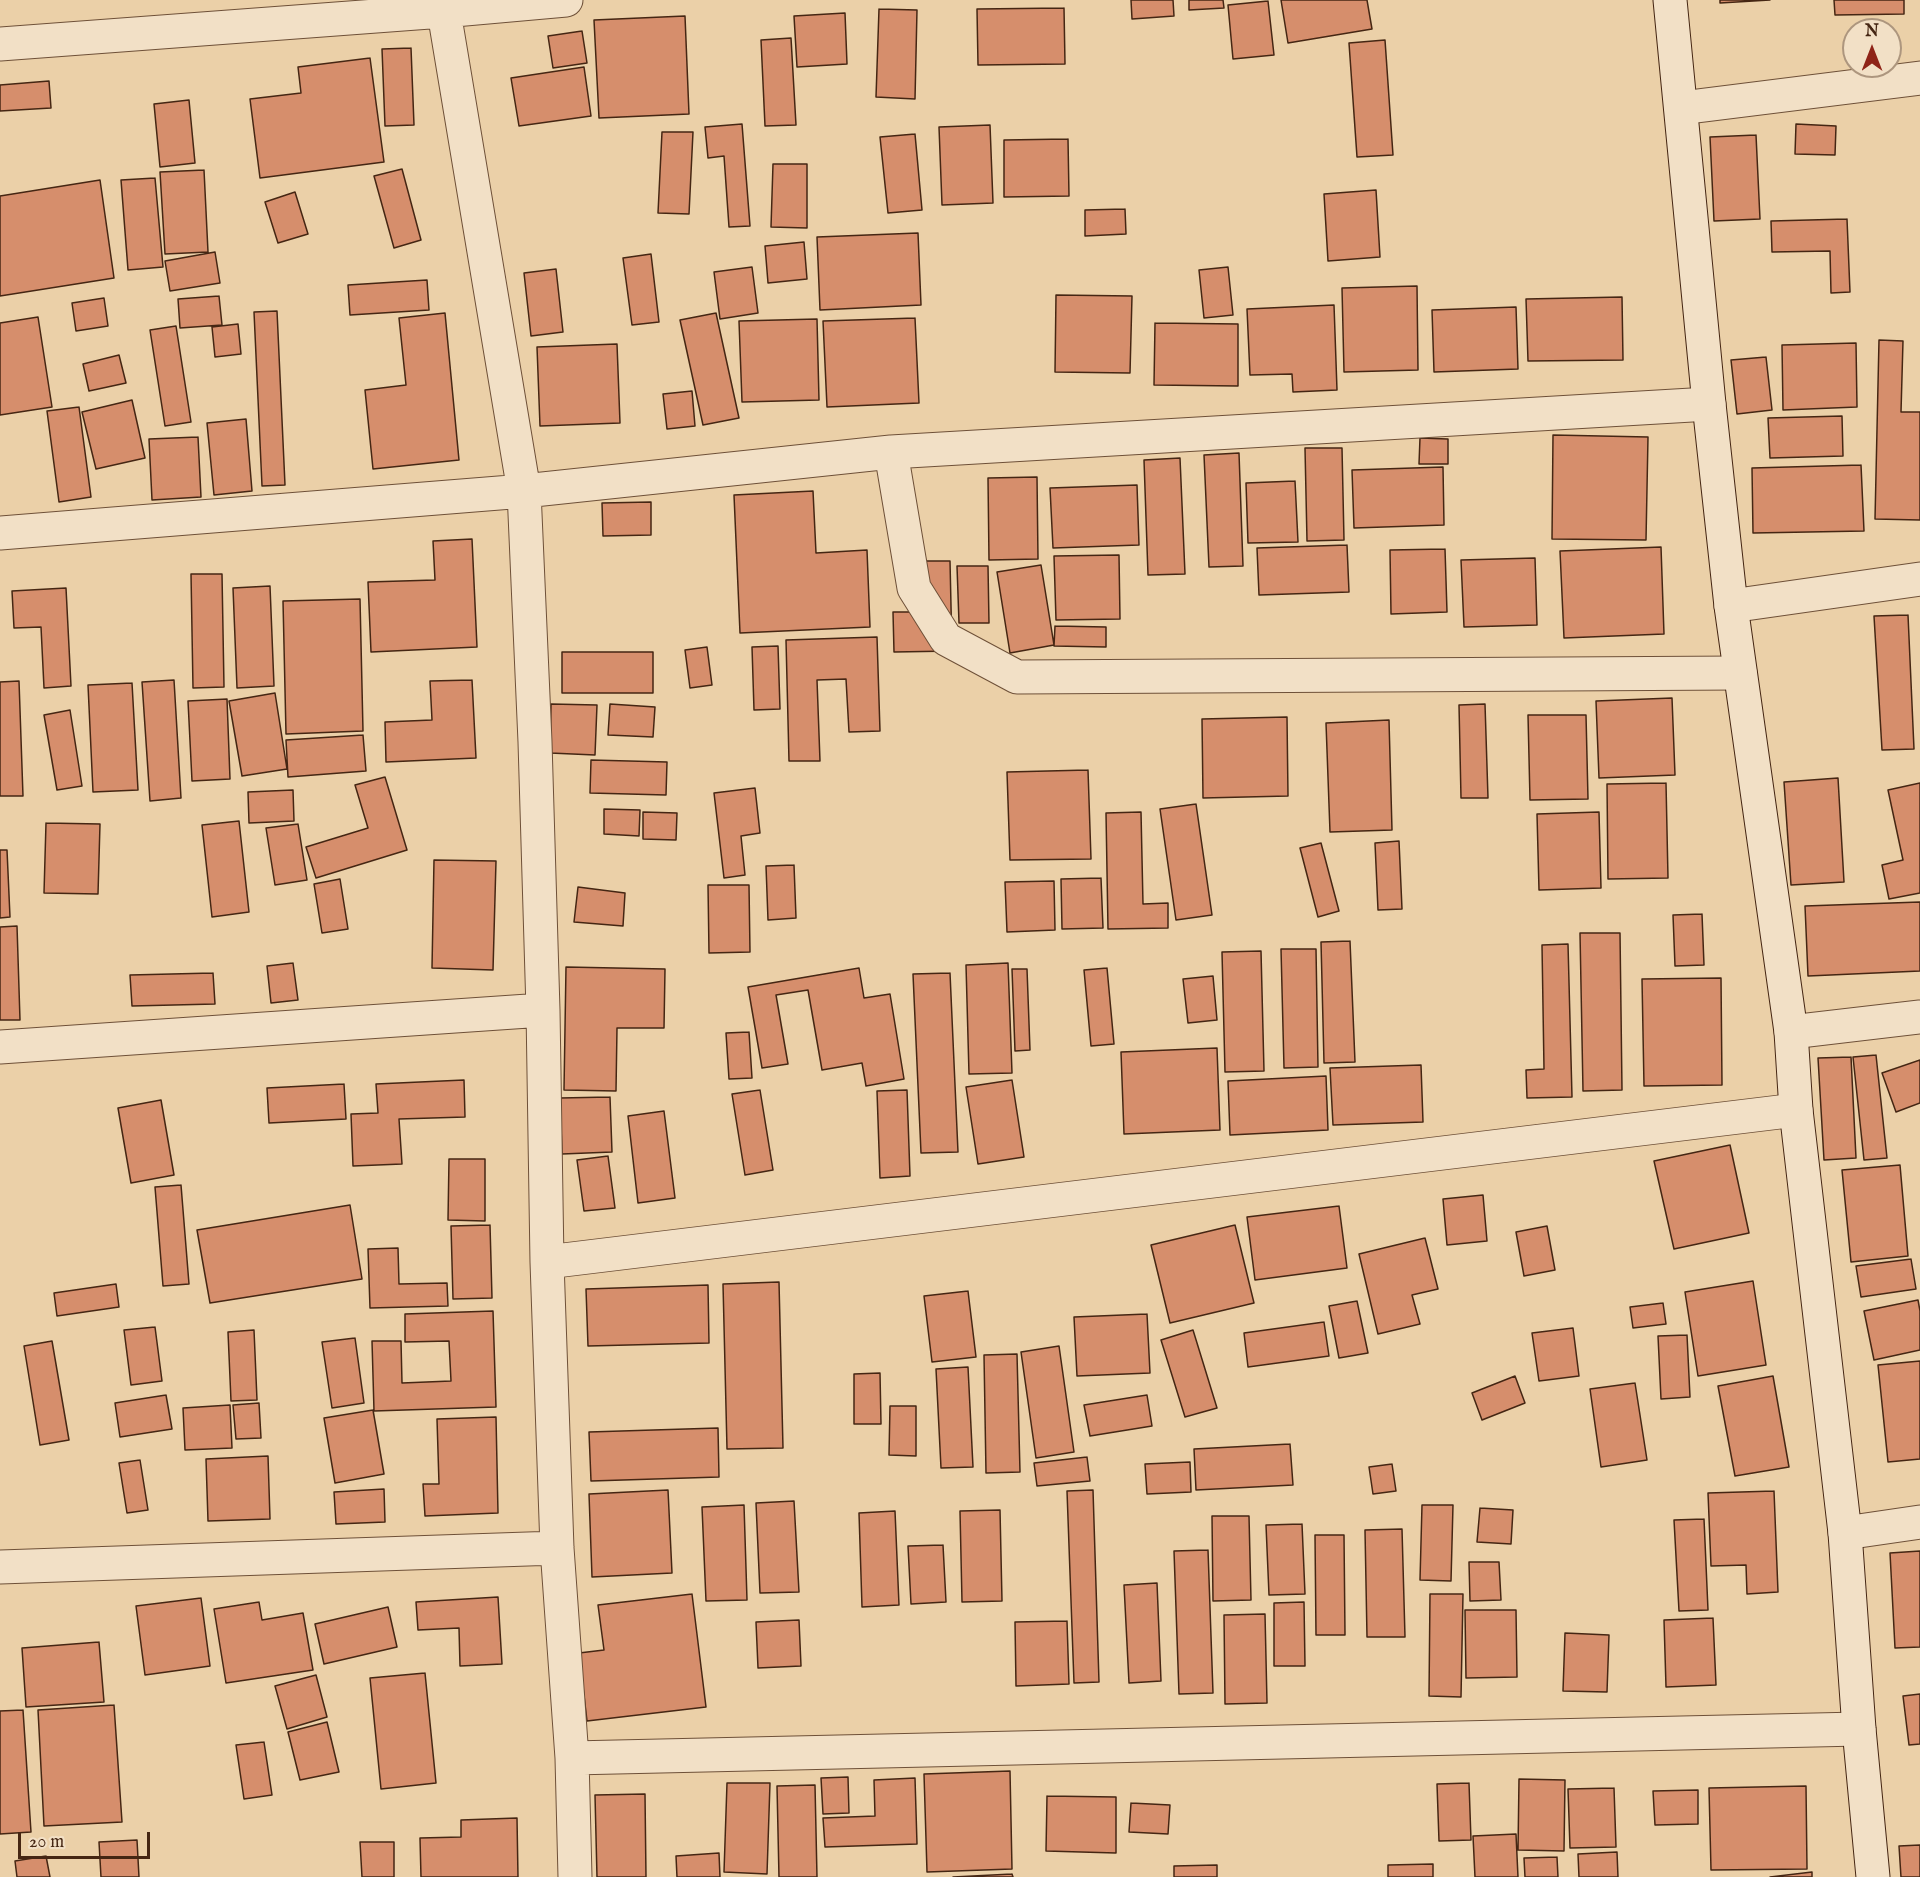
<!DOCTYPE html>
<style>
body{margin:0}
#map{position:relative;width:1920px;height:1877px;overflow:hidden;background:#ebd0a8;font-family:"IM FELL English",serif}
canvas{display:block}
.north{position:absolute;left:1842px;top:18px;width:60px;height:60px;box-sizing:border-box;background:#f2e0c6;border:2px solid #ad967e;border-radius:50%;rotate:0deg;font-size:16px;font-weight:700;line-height:24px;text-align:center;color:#452613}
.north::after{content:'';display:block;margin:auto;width:21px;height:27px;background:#8f2418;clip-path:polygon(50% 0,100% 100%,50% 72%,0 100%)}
.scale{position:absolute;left:18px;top:1832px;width:132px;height:27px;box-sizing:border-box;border:3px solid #452613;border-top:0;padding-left:8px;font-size:18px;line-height:21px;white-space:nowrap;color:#452613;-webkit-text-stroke:4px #f2e0c6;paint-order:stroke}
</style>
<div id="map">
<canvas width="1920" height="1877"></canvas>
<div class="north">N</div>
<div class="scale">20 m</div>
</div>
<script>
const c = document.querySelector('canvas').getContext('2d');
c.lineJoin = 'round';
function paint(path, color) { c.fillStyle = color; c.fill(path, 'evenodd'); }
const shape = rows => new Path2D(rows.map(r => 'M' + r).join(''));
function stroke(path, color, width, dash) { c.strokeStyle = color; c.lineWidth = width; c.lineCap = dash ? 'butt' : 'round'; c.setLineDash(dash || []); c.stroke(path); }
const building = shape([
 [1131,0,1173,0,1174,16,1132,19,1131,0],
 [1189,0,1223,0,1224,8,1189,10,1189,0],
 [1281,0,1367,0,1372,29,1288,43,1281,0],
 [1720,0,1770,0,1720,3,1720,0],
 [1834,0,1904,0,1904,14,1835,15,1834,0],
 [1268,1,1274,55,1233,59,1228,5,1268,1],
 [1064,8,1065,64,978,65,977,9,1064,8],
 [879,9,917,10,915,99,876,97,879,9],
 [845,13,847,64,797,67,794,16,845,13],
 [685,16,689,114,599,118,594,20,685,16],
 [582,31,587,63,553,68,548,36,582,31],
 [791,38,796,125,765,126,761,40,791,38],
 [1385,40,1393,155,1357,157,1349,43,1385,40],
 [411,48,414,125,385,126,382,49,411,48],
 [370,58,384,162,260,178,250,99,301,93,298,67,370,58],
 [584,67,591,116,519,126,511,78,584,67],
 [49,81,51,108,0,111,0,85,49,81],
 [189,100,195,163,160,167,154,104,189,100],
 [742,124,750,226,729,227,724,156,708,158,705,127,742,124],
 [1796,124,1836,126,1835,155,1795,154,1796,124],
 [990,125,993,203,942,205,939,127,990,125],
 [662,132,693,132,689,214,658,213,662,132],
 [915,134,922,210,888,213,880,137,915,134],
 [1756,135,1760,219,1714,221,1710,137,1756,135],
 [1068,139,1069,196,1004,197,1004,140,1068,139],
 [773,164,807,164,807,228,771,227,773,164],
 [402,169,421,240,394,248,374,176,402,169],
 [204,170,208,252,165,254,160,172,204,170],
 [155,178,163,267,128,270,121,180,155,178],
 [100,180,114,278,0,296,0,196,100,180],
 [1376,190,1380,257,1328,261,1324,194,1376,190],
 [295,192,308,234,278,243,265,202,295,192],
 [1125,209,1126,234,1085,236,1085,210,1125,209],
 [1847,219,1850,292,1831,293,1830,251,1772,252,1771,221,1847,219],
 [918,233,921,305,820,310,817,237,918,233],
 [804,242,807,279,768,283,765,246,804,242],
 [215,252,220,283,170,291,165,261,215,252],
 [651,254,659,322,632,325,623,258,651,254],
 [752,267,758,313,720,319,714,272,752,267],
 [1228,267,1233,315,1204,318,1199,270,1228,267],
 [556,269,563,332,531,336,524,273,556,269],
 [427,280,429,310,350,315,348,285,427,280],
 [1417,286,1418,370,1344,372,1342,288,1417,286],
 [1056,295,1132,296,1130,373,1055,372,1056,295],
 [219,296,222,325,180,328,178,299,219,296],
 [1622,297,1623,360,1528,361,1526,299,1622,297],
 [104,298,108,326,76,331,72,303,104,298],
 [1334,305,1337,390,1293,392,1292,374,1250,375,1247,309,1334,305],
 [1516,307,1518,369,1434,372,1432,310,1516,307],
 [277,311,285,485,262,486,254,312,277,311],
 [445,313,459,460,373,469,365,390,406,385,399,318,445,313],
 [716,313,739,418,703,425,680,320,716,313],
 [38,317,52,407,0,415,0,323,38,317],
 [915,318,919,403,827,407,823,321,915,318],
 [817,319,819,400,742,402,739,321,817,319],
 [1155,323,1238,324,1238,386,1154,385,1155,323],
 [238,324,241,354,215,357,212,327,238,324],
 [176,326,191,422,165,426,150,330,176,326],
 [1879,340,1903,341,1901,412,1920,412,1920,520,1875,519,1879,340],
 [1856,343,1857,407,1783,410,1782,345,1856,343],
 [617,344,620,423,540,426,537,347,617,344],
 [119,355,126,383,89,391,83,364,119,355],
 [1766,357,1772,410,1737,414,1731,360,1766,357],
 [692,391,695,426,667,429,663,394,692,391],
 [132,400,145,458,96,469,82,412,132,400],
 [79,407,91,497,59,502,47,411,79,407],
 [1842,416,1843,456,1770,458,1768,418,1842,416],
 [246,419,252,491,214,495,207,423,246,419],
 [1553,435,1648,437,1646,540,1552,539,1553,435],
 [198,437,201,497,152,500,149,439,198,437],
 [1420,438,1448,439,1448,464,1419,464,1420,438],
 [1305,448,1342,448,1344,540,1307,541,1305,448],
 [1239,453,1243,566,1209,567,1204,455,1239,453],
 [1180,458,1185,574,1148,575,1144,460,1180,458],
 [1861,465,1864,531,1753,533,1752,468,1861,465],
 [1443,467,1444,525,1354,528,1352,470,1443,467],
 [1037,477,1038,559,989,560,988,478,1037,477],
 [1295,481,1298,542,1248,543,1246,483,1295,481],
 [1137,485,1139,545,1053,548,1050,488,1137,485],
 [813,491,816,553,867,550,870,627,740,633,734,495,813,491],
 [651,502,651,535,603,536,602,503,651,502],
 [472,539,477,647,371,652,368,582,435,580,433,541,472,539],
 [1347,545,1349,592,1259,595,1257,548,1347,545],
 [1661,547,1664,634,1564,638,1560,551,1661,547],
 [1445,549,1447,612,1391,614,1390,550,1445,549],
 [1119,555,1120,619,1056,620,1054,556,1119,555],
 [1535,558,1537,625,1464,627,1461,560,1535,558],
 [909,561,950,561,952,651,894,652,893,612,910,612,909,561],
 [1041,565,1054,645,1010,653,997,572,1041,565],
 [957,566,988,566,989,623,959,623,957,566],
 [191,574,222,574,224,687,193,688,191,574],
 [270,586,274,686,237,688,233,588,270,586],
 [66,588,71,686,44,688,41,627,14,628,12,591,66,588],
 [360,599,363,731,286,734,283,601,360,599],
 [1908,615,1914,749,1882,750,1874,616,1908,615],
 [1055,626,1106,627,1106,647,1054,646,1055,626],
 [877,637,880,731,849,732,846,679,817,680,820,761,789,761,786,640,877,637],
 [778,646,780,709,754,710,752,647,778,646],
 [707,647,712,685,690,688,685,650,707,647],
 [562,652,653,652,653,693,562,693,562,652],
 [174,680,181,798,150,801,142,682,174,680],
 [472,680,476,758,386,762,385,722,432,720,430,681,472,680],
 [19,681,23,796,0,796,0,682,19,681],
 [132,683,138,790,93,792,88,685,132,683],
 [275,693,287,769,242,776,229,701,275,693],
 [1672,698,1675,775,1599,778,1596,701,1672,698],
 [227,699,230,779,192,781,188,701,227,699],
 [551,704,597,705,595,755,550,753,551,704],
 [610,704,655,707,653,737,608,735,610,704],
 [1485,704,1488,798,1461,798,1459,705,1485,704],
 [70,710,82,786,57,790,44,715,70,710],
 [1528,715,1586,715,1588,799,1530,800,1528,715],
 [1287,717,1288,796,1203,798,1202,719,1287,717],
 [1389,720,1392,830,1330,832,1326,723,1389,720],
 [363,735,366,771,288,777,286,740,363,735],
 [591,760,667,762,666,795,590,793,591,760],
 [1088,770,1091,859,1010,860,1007,772,1088,770],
 [385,777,407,850,316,878,306,847,368,828,355,785,385,777],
 [1838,778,1844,882,1791,885,1784,782,1838,778],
 [1666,783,1668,878,1608,879,1607,784,1666,783],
 [1920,783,1920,893,1889,899,1882,865,1903,860,1888,790,1920,783],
 [755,788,760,833,741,836,745,875,724,878,714,793,755,788],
 [293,790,294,821,249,823,248,792,293,790],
 [1196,804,1212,915,1176,920,1160,809,1196,804],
 [604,809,640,810,639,836,604,834,604,809],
 [643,812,677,813,676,840,643,839,643,812],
 [1141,812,1143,904,1168,903,1168,928,1108,929,1106,813,1141,812],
 [1599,812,1601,888,1539,890,1537,814,1599,812],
 [239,821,249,912,212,917,202,825,239,821],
 [46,823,100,824,98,894,44,893,46,823],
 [298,824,307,880,275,885,266,828,298,824],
 [1399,841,1402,909,1378,910,1375,843,1399,841],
 [1321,843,1339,911,1318,917,1300,848,1321,843],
 [0,850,7,850,10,917,0,918,0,850],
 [434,860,496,861,493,970,432,968,434,860],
 [794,865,796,918,768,920,766,866,794,865],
 [1101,878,1103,928,1062,929,1061,879,1101,878],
 [340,879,348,929,322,933,314,884,340,879],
 [1054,881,1055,930,1007,932,1005,882,1054,881],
 [708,885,749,885,750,952,709,953,708,885],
 [578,887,625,893,623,926,574,922,578,887],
 [1920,902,1920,971,1808,976,1805,906,1920,902],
 [1702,914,1704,965,1675,966,1673,915,1702,914],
 [17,926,20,1020,0,1020,0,927,17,926],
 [1580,933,1620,933,1622,1090,1583,1091,1580,933],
 [1350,941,1355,1062,1324,1063,1321,942,1350,941],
 [1568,944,1572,1097,1527,1098,1526,1070,1544,1069,1542,945,1568,944],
 [1281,949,1316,949,1318,1067,1284,1068,1281,949],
 [1261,951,1264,1071,1225,1072,1222,952,1261,951],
 [293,963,298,1000,271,1003,267,966,293,963],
 [1008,963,1012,1073,969,1074,966,965,1008,963],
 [566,967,665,969,664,1028,617,1028,616,1091,564,1090,566,967],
 [859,968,864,998,890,994,904,1079,866,1086,862,1063,822,1070,808,990,776,995,788,1064,762,1068,748,987,859,968],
 [1107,968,1114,1044,1091,1046,1084,970,1107,968],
 [1012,969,1027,969,1030,1050,1015,1051,1012,969],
 [213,973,215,1004,132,1006,130,975,213,973],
 [950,973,958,1152,921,1153,913,974,950,973],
 [1213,976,1217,1020,1188,1023,1183,979,1213,976],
 [1721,978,1722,1085,1644,1086,1642,979,1721,978],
 [749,1032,752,1078,729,1079,726,1033,749,1032],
 [1217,1048,1220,1130,1124,1134,1121,1052,1217,1048],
 [1876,1055,1887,1158,1864,1160,1853,1057,1876,1055],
 [1851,1057,1856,1158,1824,1160,1818,1058,1851,1057],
 [1920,1060,1920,1103,1896,1112,1882,1073,1920,1060],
 [1421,1065,1423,1122,1333,1125,1330,1068,1421,1065],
 [1326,1076,1328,1130,1230,1135,1228,1081,1326,1076],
 [464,1080,465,1117,399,1119,402,1164,353,1166,351,1114,378,1113,376,1084,464,1080],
 [1012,1080,1024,1157,978,1164,966,1087,1012,1080],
 [344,1084,346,1119,269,1123,267,1088,344,1084],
 [760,1090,773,1170,745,1175,732,1094,760,1090],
 [907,1090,910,1176,880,1178,877,1091,907,1090],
 [610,1097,612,1152,562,1154,560,1098,610,1097],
 [161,1100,174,1175,131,1183,118,1108,161,1100],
 [664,1111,675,1198,638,1203,628,1116,664,1111],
 [1730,1145,1749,1233,1674,1249,1654,1161,1730,1145],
 [608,1156,615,1208,584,1211,577,1160,608,1156],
 [449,1159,485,1159,485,1221,448,1220,449,1159],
 [1900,1165,1908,1256,1851,1262,1842,1170,1900,1165],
 [181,1185,189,1284,163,1286,155,1187,181,1185],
 [1483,1195,1487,1241,1447,1245,1443,1199,1483,1195],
 [350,1205,362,1279,210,1303,197,1230,350,1205],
 [1339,1206,1347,1268,1255,1280,1247,1217,1339,1206],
 [490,1225,492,1298,453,1299,451,1226,490,1225],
 [1235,1225,1254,1303,1170,1323,1151,1245,1235,1225],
 [1547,1226,1555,1270,1524,1276,1516,1232,1547,1226],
 [1425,1238,1438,1289,1412,1295,1420,1324,1378,1334,1359,1254,1425,1238],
 [398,1248,399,1284,447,1283,448,1306,370,1308,368,1249,398,1248],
 [1911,1259,1916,1289,1861,1297,1856,1266,1911,1259],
 [1753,1281,1766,1365,1698,1376,1685,1292,1753,1281],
 [779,1282,783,1448,727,1449,723,1284,779,1282],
 [116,1284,119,1307,57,1316,54,1293,116,1284],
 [708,1285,709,1343,588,1346,586,1289,708,1285],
 [968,1291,976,1357,932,1362,924,1296,968,1291],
 [1918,1300,1920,1311,1920,1350,1874,1360,1864,1311,1918,1300],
 [1357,1301,1368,1353,1339,1358,1329,1306,1357,1301],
 [1663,1303,1666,1324,1633,1328,1630,1307,1663,1303],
 [493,1311,496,1407,374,1411,372,1341,401,1341,402,1383,451,1381,449,1341,405,1342,405,1314,493,1311],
 [1147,1314,1150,1373,1077,1376,1074,1317,1147,1314],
 [1324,1322,1329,1356,1248,1367,1244,1333,1324,1322],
 [155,1327,162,1381,131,1385,124,1330,155,1327],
 [1573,1328,1579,1376,1539,1381,1532,1333,1573,1328],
 [254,1330,257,1400,231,1401,228,1332,254,1330],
 [1193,1330,1217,1408,1185,1417,1161,1340,1193,1330],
 [1687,1335,1690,1397,1661,1399,1658,1336,1687,1335],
 [355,1338,364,1403,332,1408,322,1342,355,1338],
 [52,1341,69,1440,40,1445,24,1346,52,1341],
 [1059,1346,1074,1452,1036,1458,1021,1352,1059,1346],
 [1017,1354,1020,1472,986,1473,984,1355,1017,1354],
 [1920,1361,1920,1459,1888,1462,1878,1365,1920,1361],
 [968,1367,973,1467,941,1468,936,1369,968,1367],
 [880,1373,881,1424,854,1424,854,1374,880,1373],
 [1515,1376,1525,1403,1482,1420,1472,1393,1515,1376],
 [1773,1376,1789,1467,1735,1476,1718,1386,1773,1376],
 [1635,1383,1647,1460,1601,1467,1590,1389,1635,1383],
 [166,1395,172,1429,120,1437,115,1403,166,1395],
 [1147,1395,1152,1426,1090,1436,1084,1405,1147,1395],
 [259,1403,261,1438,236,1439,233,1405,259,1403],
 [230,1405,232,1448,185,1450,183,1408,230,1405],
 [890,1406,916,1406,916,1456,889,1455,890,1406],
 [373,1410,384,1474,335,1483,324,1418,373,1410],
 [496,1417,498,1513,425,1516,423,1484,439,1484,437,1419,496,1417],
 [718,1428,719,1477,591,1481,589,1432,718,1428],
 [1290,1444,1293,1485,1196,1490,1194,1449,1290,1444],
 [268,1456,270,1519,208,1521,206,1459,268,1456],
 [1087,1457,1090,1481,1037,1486,1034,1463,1087,1457],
 [140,1460,148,1510,127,1513,119,1463,140,1460],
 [1190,1462,1191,1492,1147,1494,1145,1464,1190,1462],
 [1392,1464,1396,1491,1373,1494,1369,1467,1392,1464],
 [384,1489,385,1522,336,1524,334,1492,384,1489],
 [668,1490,672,1573,592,1577,589,1494,668,1490],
 [1093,1490,1099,1682,1074,1683,1067,1491,1093,1490],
 [1774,1491,1778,1592,1747,1594,1746,1565,1711,1566,1708,1493,1774,1491],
 [794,1501,799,1592,760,1593,756,1503,794,1501],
 [744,1505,747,1600,706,1601,702,1507,744,1505],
 [1422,1505,1453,1505,1451,1581,1420,1580,1422,1505],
 [1480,1508,1513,1510,1511,1544,1477,1542,1480,1508],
 [1000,1510,1002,1601,962,1602,960,1511,1000,1510],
 [895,1511,899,1605,862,1607,859,1513,895,1511],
 [1212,1516,1249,1516,1251,1600,1213,1601,1212,1516],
 [1704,1519,1708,1610,1679,1611,1674,1520,1704,1519],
 [1302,1524,1305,1594,1269,1595,1266,1525,1302,1524],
 [1402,1529,1405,1637,1367,1637,1365,1530,1402,1529],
 [1315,1535,1344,1535,1345,1635,1316,1635,1315,1535],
 [943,1545,946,1602,911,1604,908,1546,943,1545],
 [1208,1550,1213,1693,1179,1694,1174,1551,1208,1550],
 [1920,1551,1920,1647,1895,1648,1890,1553,1920,1551],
 [1469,1562,1499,1562,1501,1600,1470,1601,1469,1562],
 [1157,1583,1161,1681,1129,1683,1124,1585,1157,1583],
 [692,1594,706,1707,587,1721,579,1653,604,1650,598,1605,692,1594],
 [1430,1594,1463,1594,1461,1697,1429,1696,1430,1594],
 [498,1597,502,1664,460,1666,459,1628,418,1630,416,1602,498,1597],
 [201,1598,210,1666,145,1675,136,1606,201,1598],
 [259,1602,262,1620,303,1613,313,1670,226,1683,214,1609,259,1602],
 [1304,1602,1305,1666,1274,1666,1274,1603,1304,1602],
 [388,1607,397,1647,324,1664,315,1624,388,1607],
 [1465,1610,1516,1610,1517,1677,1466,1678,1465,1610],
 [1265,1614,1267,1703,1225,1704,1224,1615,1265,1614],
 [1713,1618,1716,1685,1666,1687,1664,1620,1713,1618],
 [799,1620,801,1666,758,1668,756,1622,799,1620],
 [1067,1621,1069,1684,1016,1686,1015,1622,1067,1621],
 [1565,1633,1609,1635,1607,1692,1563,1691,1565,1633],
 [99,1642,104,1702,26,1707,22,1648,99,1642],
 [425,1673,436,1783,381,1789,370,1678,425,1673],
 [316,1675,327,1717,287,1729,275,1686,316,1675],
 [1920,1694,1920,1744,1909,1745,1903,1696,1920,1694],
 [114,1705,122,1822,44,1826,38,1710,114,1705],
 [23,1710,31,1832,0,1834,0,1711,23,1710],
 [327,1722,339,1772,300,1780,288,1732,327,1722],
 [264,1742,272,1795,244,1799,236,1745,264,1742],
 [1010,1771,1012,1869,927,1872,924,1774,1010,1771],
 [848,1777,849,1813,823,1814,821,1778,848,1777],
 [915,1778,917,1844,825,1847,823,1818,875,1816,874,1780,915,1778],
 [1519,1779,1565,1780,1564,1851,1518,1850,1519,1779],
 [727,1783,770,1783,767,1874,724,1872,727,1783],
 [1469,1783,1471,1840,1439,1841,1437,1784,1469,1783],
 [815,1785,817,1877,779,1877,777,1786,815,1785],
 [1806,1786,1807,1869,1711,1870,1709,1788,1806,1786],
 [1614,1788,1616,1847,1570,1848,1568,1789,1614,1788],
 [1698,1790,1698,1824,1655,1825,1653,1791,1698,1790],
 [645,1794,646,1877,597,1877,595,1795,645,1794],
 [1047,1796,1116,1797,1116,1853,1046,1851,1047,1796],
 [1131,1803,1170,1805,1168,1834,1129,1832,1131,1803],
 [517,1818,518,1877,421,1877,420,1838,461,1837,461,1820,517,1818],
 [1516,1834,1518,1877,1475,1877,1473,1836,1516,1834],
 [137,1840,139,1877,101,1877,99,1842,137,1840],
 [360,1842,394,1842,394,1877,362,1877,360,1842],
 [1920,1845,1920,1877,1901,1877,1899,1846,1920,1845],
 [1617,1852,1618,1877,1579,1877,1578,1854,1617,1852],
 [719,1853,720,1877,677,1877,676,1856,719,1853],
 [46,1856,50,1877,17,1877,15,1861,46,1856],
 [1557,1857,1558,1877,1525,1877,1524,1858,1557,1857],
 [1433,1864,1433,1877,1388,1877,1388,1865,1433,1864],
 [1217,1865,1217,1877,1174,1877,1174,1866,1217,1865],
 [1812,1872,1812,1877,1770,1877,1812,1872],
 [1012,1874,1013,1877,953,1877,1012,1874]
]);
paint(building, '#d68e6c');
stroke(building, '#452613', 1.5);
const street = shape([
 [442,0,524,491,535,742,543,1010,547,1262,557,1548,572,1758,575,1877],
 [0,44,443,11,566,0],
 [1681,108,1920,78],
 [891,452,914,588,946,639,1017,677,1740,673],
 [0,533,524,491,891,452,1709,404],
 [1731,606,1920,579],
 [1791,1032,1920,1017],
 [0,1047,543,1010],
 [547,1262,1796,1110],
 [1845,1533,1920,1522],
 [0,1567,557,1548],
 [572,1758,1859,1729]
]);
const secondary = shape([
 [1670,0,1709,404,1731,606,1791,1032,1796,1110,1845,1533,1859,1729,1873,1877]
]);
stroke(street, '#6e5038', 35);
stroke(secondary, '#452613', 35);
stroke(street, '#f2e0c6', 33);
stroke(secondary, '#f2e0c6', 33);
</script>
